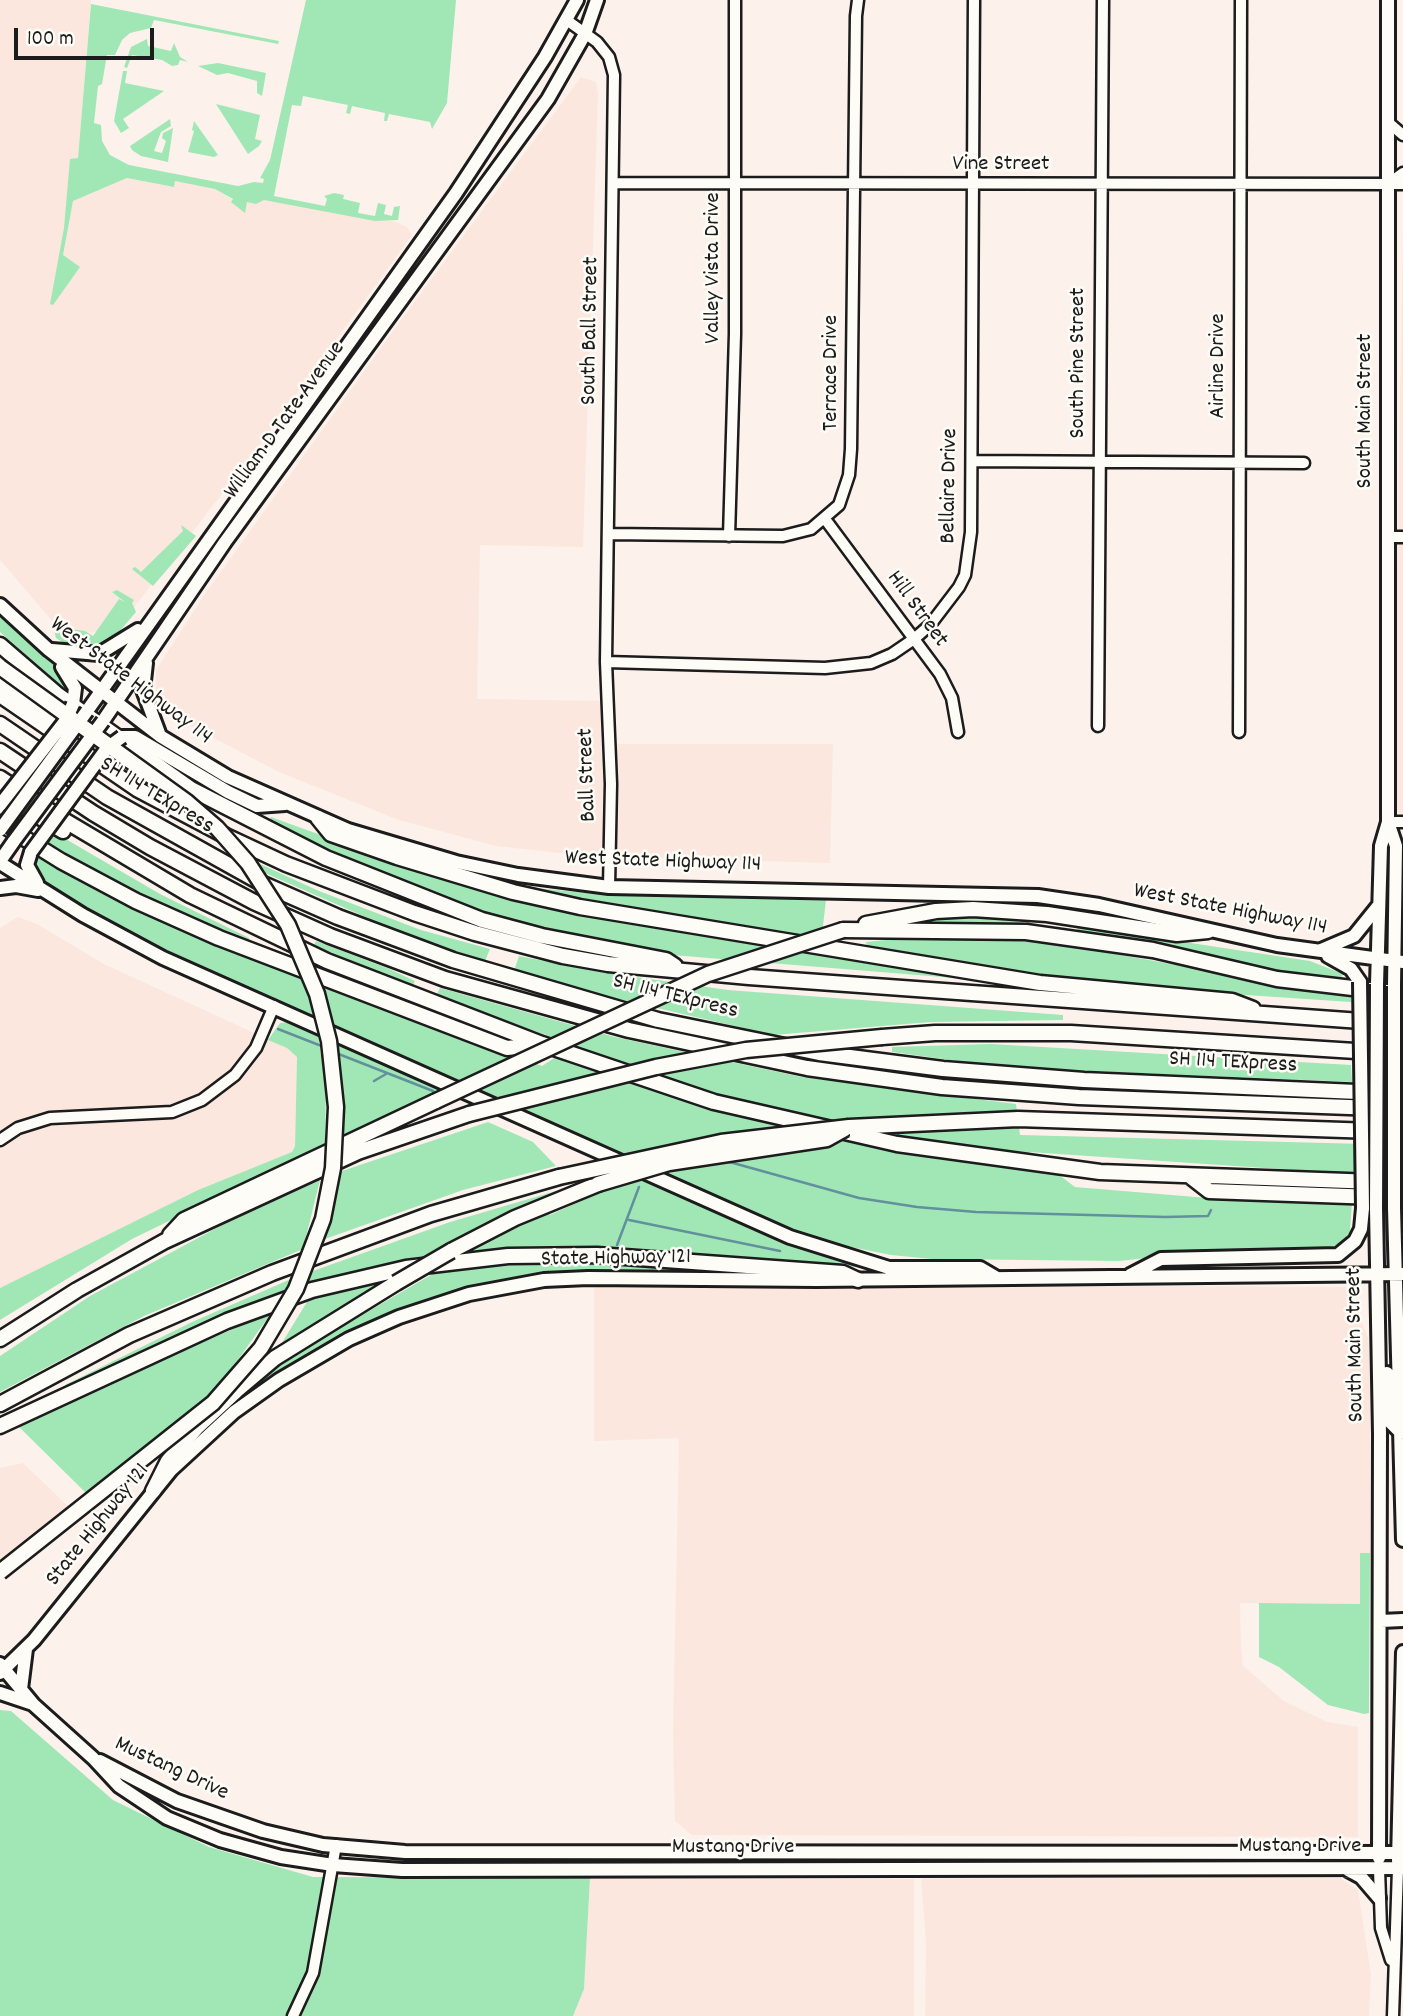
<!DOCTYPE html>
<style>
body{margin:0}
#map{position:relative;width:1403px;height:2016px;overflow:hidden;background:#fcf2eb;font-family:Dekko,sans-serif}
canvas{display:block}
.scale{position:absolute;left:14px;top:28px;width:140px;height:32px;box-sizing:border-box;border:4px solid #1c1c1c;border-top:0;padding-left:9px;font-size:21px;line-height:24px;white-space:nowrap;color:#1c1c1c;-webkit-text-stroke:5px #fdfcf7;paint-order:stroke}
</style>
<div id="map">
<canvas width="1403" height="2016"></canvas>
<div class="scale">100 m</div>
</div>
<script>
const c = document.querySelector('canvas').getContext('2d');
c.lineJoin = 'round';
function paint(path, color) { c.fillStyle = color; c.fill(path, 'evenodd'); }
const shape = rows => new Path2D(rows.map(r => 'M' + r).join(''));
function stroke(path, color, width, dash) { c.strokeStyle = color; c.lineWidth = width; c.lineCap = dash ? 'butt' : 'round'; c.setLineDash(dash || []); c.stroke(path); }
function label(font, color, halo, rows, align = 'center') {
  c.font = font + ' Dekko,sans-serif'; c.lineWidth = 5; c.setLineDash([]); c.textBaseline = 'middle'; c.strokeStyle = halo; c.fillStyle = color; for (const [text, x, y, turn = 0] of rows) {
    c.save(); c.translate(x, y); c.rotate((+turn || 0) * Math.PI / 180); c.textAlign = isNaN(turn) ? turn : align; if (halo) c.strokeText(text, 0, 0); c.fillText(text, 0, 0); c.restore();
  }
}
paint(shape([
 [0,0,91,0,78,159,50,304,73,201,127,178,173,187,175,181,215,189,246,208,247,202,264,200,396,222,407,227,412,235,256,450,118,628,66,637,0,560],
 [581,77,596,82,598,93,583,547,480,545,477,699,601,701,601,744,833,744,830,863,587,856,496,846,399,820,279,772,166,713,156,693,156,670,203,597,393,331],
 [1403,230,1403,813,1398,813,1394,779,1395,685],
 [18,917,37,924,104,964,287,1048,297,1057,295,1146,292,1152,198,1190,0,1288,0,928],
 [884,1285,1345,1287,1368,1337,1370,1371,1370,1553,1360,1554,1360,1604,1240,1603,1241,1647,1243,1666,1284,1701,1327,1722,1358,1727,1358,1837,692,1835,675,1821,673,1733,679,1438,594,1441,594,1286],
 [23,1463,70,1508,0,1563,0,1468],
 [1158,1875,1340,1878,1358,1890,1371,1975,1369,2016,925,2016,926,1944,921,1877],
 [590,1878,914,1879,914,2016,573,2016,584,1989]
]), '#fbe7dd');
paint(shape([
 [306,0,456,0,447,103,432,129,430,122,389,114,387,121,384,121,385,113,352,106,350,114,346,113,348,105,303,96,301,106,292,105,274,196,325,206,327,199,324,196,334,193,344,195,343,199,360,203,358,213,375,216,378,203,386,205,384,214,392,216,394,207,400,206,398,220,375,221,264,200,256,204,247,202,245,213,231,202,233,199,215,189,175,181,174,187,127,178,73,201,63,255,80,267,53,305,50,304,64,228,70,159,78,158,91,4,279,41,278,44,154,20,151,28,130,33,122,40,115,55,107,55,102,84,98,86,94,123,101,125,102,141,110,155,129,165,238,186,254,182,263,183,264,179,260,178,270,160],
 [147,39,148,46,171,51,174,43,180,57,188,62,180,60,178,65,172,66,162,60,132,55,127,68,124,67,131,47],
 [218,63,266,73,262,96,257,93,257,81,228,73,217,75,198,66],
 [123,71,127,71,125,83,164,91,123,119,129,128,121,133,114,121],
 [216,104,260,115,255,139,262,141,259,146,248,154],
 [170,119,171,126,161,132,154,151,162,153,166,141,162,138,163,133,173,128,168,162,141,156,132,150,130,146],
 [194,121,218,155,214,157,188,152,194,131,192,130],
 [181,525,196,536,153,586,132,569,135,567,141,572,183,531],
 [117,590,134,600,132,603,136,612,113,639,93,649,67,645,56,638,54,631,57,627,85,631,93,636,119,599,125,602,112,592],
 [0,612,48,657,69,686,66,690,0,632],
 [271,817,409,867,954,975,954,978,672,955,544,931,460,906,388,879,270,820],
 [52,831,160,894,249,938,248,942,156,903,43,844],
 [36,856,154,916,542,1066,574,1045,436,996,440,988,615,1037,802,1077,1016,1104,1020,1135,1403,1145,1403,1173,1353,1174,1029,1152,1075,1187,1244,1201,1352,1202,1350,1231,1343,1242,1316,1253,1165,1256,1119,1261,932,1259,891,1255,821,1241,754,1217,616,1150,435,1074,149,944,48,885,35,869],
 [260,864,319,891,421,930,490,949,485,961,402,933,265,873],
 [534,888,609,895,826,900,821,943,534,892],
 [999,914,1025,916,1023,926,910,925,909,920],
 [1078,926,1310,961,1343,974,1340,980,1259,967,1077,930],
 [916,937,1020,937,1351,996,1351,1002,1095,985,867,947,866,942],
 [316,941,387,968,415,981,412,987,314,945],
 [519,956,600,972,728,990,1063,1015,1063,1020,931,1022,773,1035,614,998,514,971],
 [289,1022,318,1035,326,1091,325,1145,132,1239,0,1320,0,1288,198,1190,292,1152,295,1146,297,1057,287,1048,268,1040,280,1023],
 [338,1042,441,1090,343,1136],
 [991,1044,1351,1065,1352,1082,1066,1070,964,1062,892,1052,892,1047],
 [488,1122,533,1142,556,1166,463,1190,325,1239,339,1172],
 [643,1179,797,1246,870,1267,814,1266,595,1249,471,1252,470,1247,548,1211,550,1215,605,1190],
 [320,1180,303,1249,144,1316,0,1392,0,1356,90,1296,226,1223],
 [556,1191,557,1195,425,1258,306,1287,313,1271,450,1222],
 [571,1261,680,1267,680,1272,571,1271,508,1280,428,1298,355,1327,280,1370,239,1399,277,1364,443,1268],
 [398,1274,280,1346,310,1297],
 [291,1279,284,1294,68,1389,65,1385,192,1322],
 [272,1312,222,1382,186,1417,86,1493,16,1424],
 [1360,1553,1370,1553,1369,1713,1364,1714,1328,1705,1279,1667,1259,1657,1259,1603,1360,1604],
 [0,1710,11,1711,113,1800,209,1847,313,1877,590,1878,584,1989,573,2016,0,2016]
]), '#a0e7b5');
stroke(shape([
 [278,1029,324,1047],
 [336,1053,433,1091],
 [374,1081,386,1074],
 [726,1161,859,1198,917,1207,976,1212,1165,1217,1208,1216,1211,1210],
 [629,1220,780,1251],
 [617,1245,639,1187]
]), '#62909c', 2.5);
const minor = shape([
 [568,21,597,42,609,57,614,75,606,662,611,784,609,887],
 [1389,123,1403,135],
 [614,183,1403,184],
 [1388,184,1403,173],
 [972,461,1304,463],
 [825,519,940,674,952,698,958,732],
 [609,534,783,536,811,529,839,505,849,475,851,449,856,16,858,0],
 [729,536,735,334,735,0],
 [1388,537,1403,537],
 [606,662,825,668,871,663,892,654,914,639,930,625,959,587,965,575,971,532,974,0],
 [1098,726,1103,0],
 [1239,732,1241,0],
 [1388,822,1403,822],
 [0,1140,18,1128,50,1118,172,1112,202,1100,235,1075,256,1048,274,1006],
 [1379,1869,1381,1928,1391,1960],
 [293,2016,313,1973,336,1845],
 [1393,2016,1398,1869]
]);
const major = shape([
 [0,605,49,650,125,709,160,736,228,777,348,830,456,862,518,875,609,887,1038,896,1099,905,1277,945,1403,962],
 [52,650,99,654,138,630],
 [146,663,143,690,159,733],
 [62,667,75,688,73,704],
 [87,711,456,193,545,57,577,0],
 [103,721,225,542,548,99,585,34,597,0],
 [122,737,135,737,228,792,257,806,285,804],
 [1388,822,1396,846,1394,986],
 [31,852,27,865,37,883],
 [0,861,14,841],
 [0,863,83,915,163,958,790,1237,889,1268,980,1268,997,1278],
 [0,888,16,886,38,890],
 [1321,950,1354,936,1379,905],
 [1328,956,1351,969,1360,982],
 [1377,984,1381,846,1388,822,1388,0],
 [1376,1208,1380,1434,1379,1858],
 [1394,1208,1403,1540],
 [1130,1275,1161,1259,1338,1255,1355,1241,1361,1229,1363,1208],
 [1387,1373,1390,1422,1401,1433],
 [1381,1621,1403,1620],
 [0,1664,34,1705,93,1758,119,1786,167,1818,220,1840,281,1857,333,1865,402,1870,1403,1868],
 [0,1673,34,1640,171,1470,234,1412,279,1380,349,1339,399,1317,469,1294,544,1280,588,1278,817,1280,1403,1274],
 [21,1689,26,1649],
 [0,1693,33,1704],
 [100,1761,177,1801,263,1831,323,1845,405,1852,1403,1853],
 [1398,1861,1403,1652],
 [1348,1870,1361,1877,1379,1898]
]);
const highway = shape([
 [0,645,58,695,191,789,326,858,482,920,542,936,666,960,675,966],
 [0,681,51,721],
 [0,695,137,789,226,836,286,864,414,913,475,933,563,956,608,964,749,977,1403,1024],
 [0,724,107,797,263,884,338,917,453,960,658,1020,819,1053,943,1069,1084,1080,1403,1094],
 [0,751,93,813,150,847,254,902,330,936,445,979,629,1030,807,1068,942,1087,1079,1097,1403,1109],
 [0,778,62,819,190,895,327,961,542,1044,714,1102,897,1144,1100,1172,1403,1183],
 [0,793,63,831],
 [318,818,331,834,397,857,513,892,580,907,1040,983,1232,1001,1253,1009],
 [0,823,61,861,136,901,219,938,507,1048,538,1045],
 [866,924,936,911,973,909,1047,914,1177,934,1208,931],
 [843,930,1026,932,1153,950,1277,979,1403,994],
 [882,1037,935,1033,1071,1033,1403,1054],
 [849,1127,1018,1119,1403,1132],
 [1191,1177,1209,1191,1403,1198],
 [170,1235,184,1220,436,1101],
 [451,1251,515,1218,598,1184],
 [0,1339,77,1290,165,1241,358,1152,469,1114],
 [0,1404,129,1335,272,1273,431,1214,559,1177],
 [0,1426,227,1321,312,1290,406,1268,508,1256,597,1255,843,1273,858,1280],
 [153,1491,168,1461,197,1427,236,1391,275,1358,396,1283]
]);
stroke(minor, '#1c1c1c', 15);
stroke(major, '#1c1c1c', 18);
stroke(highway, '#1c1c1c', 19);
stroke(minor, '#fdfcf7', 10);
stroke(major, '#fdfcf7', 12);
stroke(highway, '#fdfcf7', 14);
const majorBridge = shape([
 [0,805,66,720,73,704],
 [0,830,87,711],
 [14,841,103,721],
 [31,852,107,748,122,737],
 [1360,982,1363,1208],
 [1394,986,1394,1208],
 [1376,1208,1377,984]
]);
const highwayBridge = shape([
 [0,667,187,802,217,828,248,863,288,925,317,994,329,1041,336,1107,333,1168,323,1219,296,1289,261,1348,213,1403,0,1572],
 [436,1101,708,974,843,930],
 [469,1114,656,1067,746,1050,882,1037],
 [559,1177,721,1142,849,1127],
 [598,1184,669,1163,827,1139,845,1129],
 [396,1283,451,1251]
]);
stroke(majorBridge, '#1c1c1c', 18, []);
stroke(highwayBridge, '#1c1c1c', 19, []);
stroke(majorBridge, '#fdfcf7', 12);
stroke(highwayBridge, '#fdfcf7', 14);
label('23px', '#1c1c1c', '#fdfcf7', [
 ["Vine Street",1001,166],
 ["Valley Vista Drive",715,268,-90],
 ["South Ball Street",592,331,-89],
 ["South Pine Street",1080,363,-90],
 ["Airline Drive",1220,366,-90],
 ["Terrace Drive",833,373,-90],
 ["South Main Street",1367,411,-90],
 ["William D Tate Avenue",286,421,-54],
 ["Bellaire Drive",951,486,-89],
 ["Hill Street",916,610,54],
 ["West State Highway 114",130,682,37],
 ["Ball Street",589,775,-92],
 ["SH 114 TEXpress",156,797,31],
 ["West State Highway 114",663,863,2],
 ["West State Highway 114",1230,911,11],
 ["SH 114 TEXpress",675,998,14],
 ["SH 114 TEXpress",1233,1064,3],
 ["State Highway 121",616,1260,-1],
 ["South Main Street",1357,1345,-91],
 ["State Highway 121",99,1526,-51],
 ["Mustang Drive",171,1770,25],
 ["Mustang Drive",1300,1848],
 ["Mustang Drive",733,1849]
]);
</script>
